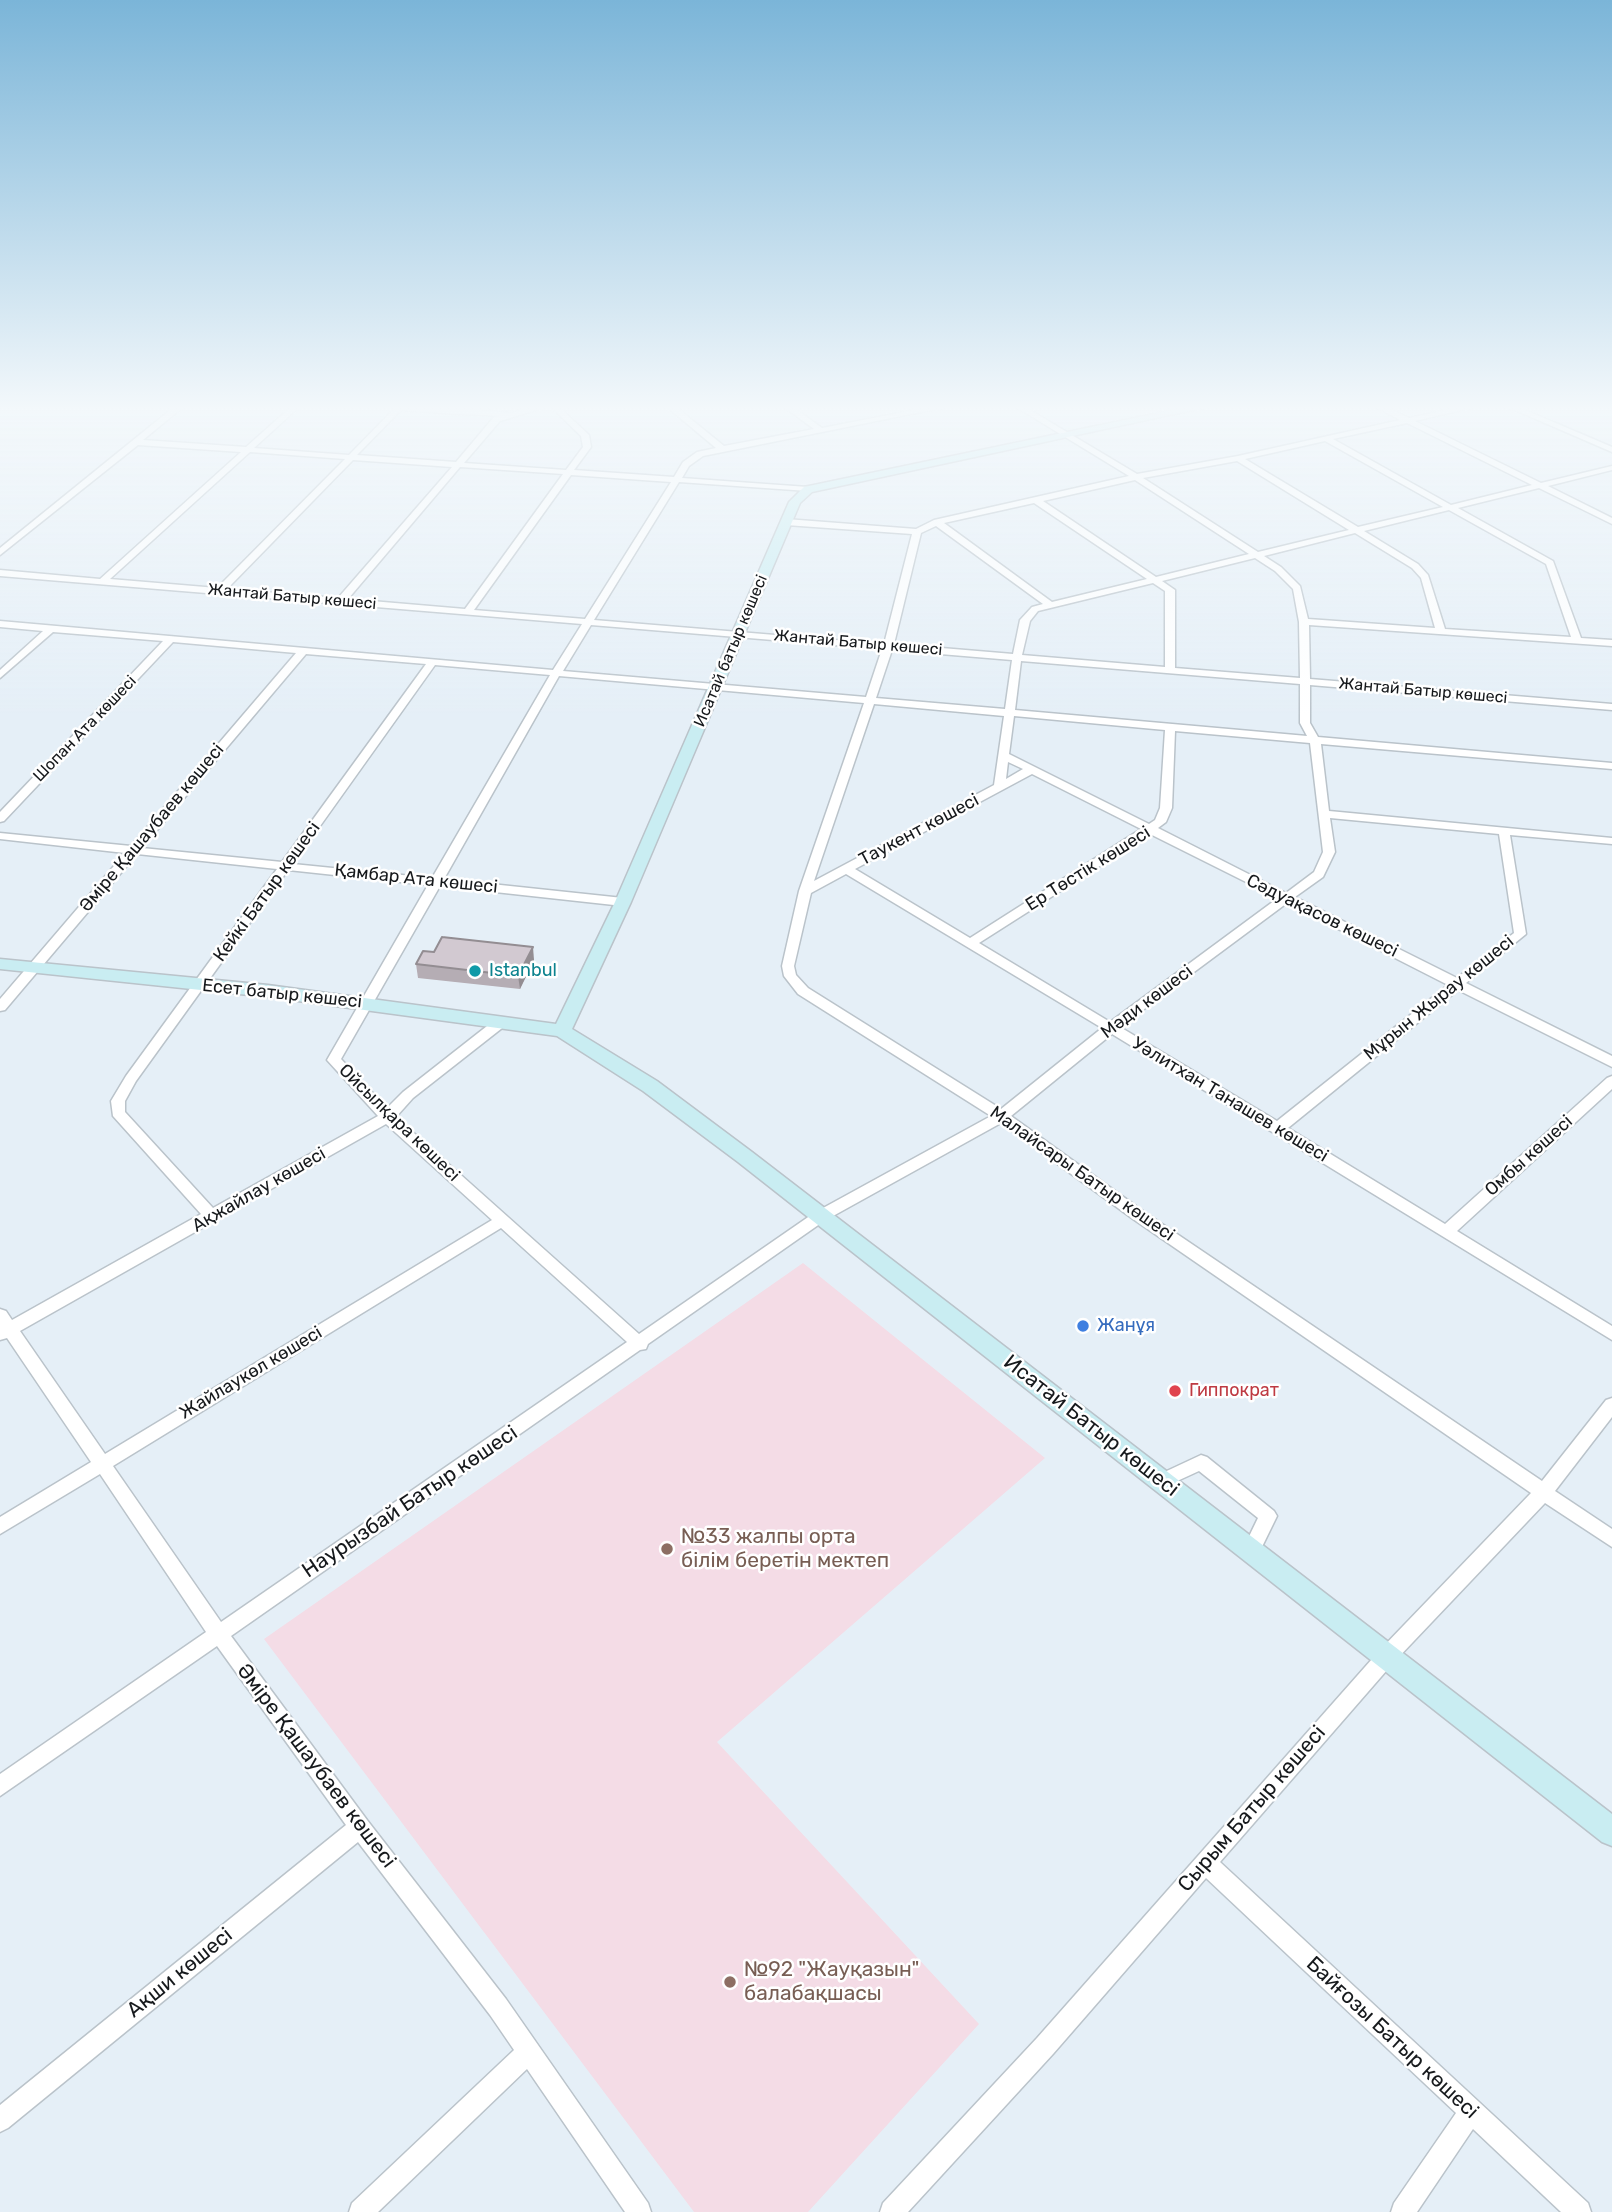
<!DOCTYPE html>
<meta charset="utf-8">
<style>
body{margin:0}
canvas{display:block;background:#e5eff7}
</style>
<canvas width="1612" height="2212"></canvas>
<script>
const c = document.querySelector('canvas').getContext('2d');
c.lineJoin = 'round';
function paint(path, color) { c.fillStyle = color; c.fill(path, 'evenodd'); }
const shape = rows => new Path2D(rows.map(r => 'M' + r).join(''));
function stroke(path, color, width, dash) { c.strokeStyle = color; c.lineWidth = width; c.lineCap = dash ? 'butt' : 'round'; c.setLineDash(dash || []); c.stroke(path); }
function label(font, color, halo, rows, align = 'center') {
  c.font = font + ' Rubik,sans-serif'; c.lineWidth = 5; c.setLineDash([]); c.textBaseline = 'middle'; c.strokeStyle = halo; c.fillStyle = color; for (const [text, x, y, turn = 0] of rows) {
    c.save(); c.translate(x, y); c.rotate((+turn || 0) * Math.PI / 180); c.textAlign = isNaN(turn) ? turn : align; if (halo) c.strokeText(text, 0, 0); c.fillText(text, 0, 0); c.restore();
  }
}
paint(shape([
 [803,1263,1045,1458,717,1742,979,2024,808,2212,694,2212,264,1639]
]), '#f4dce6');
const street = shape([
 [174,407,183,407,143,440,246,447,291,407,299,407,254,448,349,455,396,407,441,407,511,413,533,407,546,407,500,421,464,463,566,470,583,447,581,436,551,407,559,407,589,435,591,447,574,470,674,477,683,462,697,452,716,448,667,407,676,407,724,446,814,429,784,407,793,407,822,428,930,407,946,407,703,456,689,466,682,478,808,487,812,489,808,491,679,482,594,620,884,644,912,534,786,525,782,522,786,519,916,529,934,520,1129,476,1016,407,1025,407,1137,474,1238,456,1400,420,1376,407,1386,407,1409,418,1460,407,1474,407,1415,421,1541,483,1612,466,1612,470,1548,486,1612,518,1612,524,1539,488,1458,508,1553,561,1581,638,1612,640,1612,646,1309,625,1310,679,1612,704,1612,710,1310,685,1310,723,1318,737,1612,763,1612,769,1321,744,1329,811,1612,838,1612,844,1510,835,1526,934,1466,983,1612,1056,1612,1067,1458,990,1288,1128,1445,1224,1607,1078,1612,1076,1612,1089,1457,1231,1612,1326,1612,1340,1112,1034,1011,1116,1143,1211,1542,1481,1606,1400,1612,1398,1612,1417,1555,1491,1612,1529,1612,1547,1545,1503,1394,1662,1220,1862,1588,2203,1591,2212,1561,2212,1473,2129,1417,2212,1391,2212,1394,2203,1456,2113,1206,1878,1053,2054,908,2212,880,2212,883,2203,1037,2038,1380,1650,1531,1493,1133,1219,1001,1123,824,1221,648,1344,646,1349,640,1350,231,1636,367,1820,506,1999,648,2203,651,2212,625,2212,527,2069,378,2212,349,2212,352,2203,514,2050,490,2015,358,1842,8,2128,0,2132,0,2105,346,1825,217,1646,0,1796,0,1774,206,1632,100,1474,0,1534,0,1517,91,1462,7,1338,0,1340,0,1309,6,1311,12,1320,201,1214,113,1116,111,1101,126,1076,277,869,137,854,5,1010,0,1011,0,999,125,853,0,839,0,833,131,846,296,653,173,642,4,821,0,822,0,812,163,641,53,632,0,678,0,670,43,631,0,627,0,621,553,670,582,624,0,576,0,570,100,579,241,452,138,445,0,555,0,548,174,407],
 [401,410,441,413,500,416,494,417,456,462,357,455,401,410],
 [1407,423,1532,485,1451,505,1333,439,1407,423],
 [1325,441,1443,507,1358,527,1245,459,1325,441],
 [250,452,345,459,217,588,110,579,250,452],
 [353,460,452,467,338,598,227,589,353,460],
 [1237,461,1349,530,1258,552,1143,478,1237,461],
 [460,467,563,474,465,609,348,599,460,467],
 [571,475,671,482,585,619,474,610,571,475],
 [1135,480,1249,554,1156,577,1043,501,1135,480],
 [1034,503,1147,579,1052,602,944,523,1034,503],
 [1449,510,1546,564,1571,637,1445,629,1428,575,1418,564,1364,531,1449,510],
 [936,526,1043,604,1032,607,1020,620,1013,654,894,644,921,533,936,526],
 [1355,533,1412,568,1421,578,1435,628,1308,619,1300,586,1281,567,1264,556,1355,533],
 [1255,558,1275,571,1293,589,1299,622,1300,678,1175,668,1175,590,1162,581,1255,558],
 [1153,583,1165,591,1165,667,1022,655,1030,621,1038,611,1153,583],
 [591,625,882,649,866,697,563,671,591,625],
 [892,650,1012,660,1005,709,876,698,892,650],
 [306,654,426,664,282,862,142,848,306,654],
 [1021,661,1300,684,1300,723,1307,736,1015,710,1021,661],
 [435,665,550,675,432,878,293,864,435,665],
 [559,676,864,703,799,891,782,966,784,976,798,994,991,1116,814,1213,639,1334,396,1117,413,1098,506,1025,508,1022,506,1019,496,1019,403,1092,387,1108,341,1059,440,886,623,906,629,902,623,898,444,879,559,676],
 [874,704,1004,716,994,785,814,881,874,704],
 [1014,716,1165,730,1160,808,1155,820,1149,824,1009,754,1014,716],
 [1175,731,1310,743,1323,852,1314,872,1286,893,1158,828,1166,822,1172,808,1175,731],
 [1008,762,1023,769,1006,779,1008,762],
 [1032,774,1141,829,970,938,855,869,1032,774],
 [1330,818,1499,834,1514,933,1457,978,1295,897,1323,877,1335,852,1330,818],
 [1150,834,1278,898,1110,1022,979,943,1150,834],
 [288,870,428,885,327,1060,378,1116,213,1208,125,1112,125,1101,136,1081,288,870],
 [846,874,1102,1028,1001,1109,808,988,796,975,794,966,811,893,846,874],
 [1287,903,1448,985,1277,1121,1120,1027,1287,903],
 [386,1124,492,1220,105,1454,20,1331,386,1124],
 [501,1228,627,1342,221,1622,113,1466,501,1228],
 [1508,407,1518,407,1612,447,1612,452,1508,407],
 [1201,1455,1207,1457,1274,1511,1277,1516,1257,1557,1251,1559,1245,1557,1242,1551,1258,1518,1199,1471,1162,1488,1156,1486,1153,1481,1156,1476,1201,1455]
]);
const secondary = shape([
 [1187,407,1207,407,812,492,800,503,631,902,572,1029,657,1081,752,1152,1612,1814,1612,1846,1602,1842,738,1162,643,1091,557,1036,268,997,0,969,0,959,268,985,556,1024,615,902,789,502,804,487,1187,407]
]);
stroke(street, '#bac3ca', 3);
stroke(secondary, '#bac3ca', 3);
paint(street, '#fff');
paint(secondary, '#c9edf2');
paint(shape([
 [534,960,520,989,418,978,416,964]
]), '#b5adb4');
paint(shape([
 [533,947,534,960,520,989,518,976]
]), '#938d92');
const building = shape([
 [442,937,533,947,518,976,416,964,423,951,434,952,442,937]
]);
paint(building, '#d2c9d1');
stroke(building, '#938d92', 2);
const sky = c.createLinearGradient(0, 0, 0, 717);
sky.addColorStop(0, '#7bb5d8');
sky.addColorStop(0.57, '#f3f8fb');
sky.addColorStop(1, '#f3f8fb00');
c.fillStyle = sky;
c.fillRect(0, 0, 1612, 717);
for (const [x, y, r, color] of [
 [475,971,7,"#0f9aa8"],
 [1083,1326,7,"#3f7fe0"],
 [1175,1391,7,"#e0444e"],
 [667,1549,7,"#8d6e63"],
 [730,1982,7,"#8d6e63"]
]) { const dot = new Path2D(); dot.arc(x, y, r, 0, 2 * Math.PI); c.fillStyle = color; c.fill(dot); stroke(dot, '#fff', 2.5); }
label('16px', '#16191c', '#fff', [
 ["Жантай Батыр көшесі",292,597,5],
 ["Жантай Батыр көшесі",858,643,5],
 ["Исатай батыр көшесі",731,651,-67],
 ["Жантай Батыр көшесі",1423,691,5],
 ["Шопан Ата көшесі",85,729,-46]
]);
label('18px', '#16191c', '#fff', [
 ["Әміре Қашаубаев көшесі",152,828,-50],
 ["Таукент көшесі",919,830,-28],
 ["Ер Төстік көшесі",1088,869,-32],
 ["Қамбар Ата көшесі",416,879,6],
 ["Кейкі Батыр көшесі",267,892,-54],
 ["Сәдуақасов көшесі",1322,916,26],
 ["Есет батыр көшесі",282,994,6],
 ["Мұрын Жырау көшесі",1439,998,-39],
 ["Мәди көшесі",1147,1002,-37],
 ["Уәлитхан Танашев көшесі",1230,1100,31],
 ["Ойсылқара көшесі",399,1123,44],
 ["Омбы көшесі",1529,1156,-42],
 ["Малайсары Батыр көшесі",1082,1174,35],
 ["Ақжайлау көшесі",259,1190,-30],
 ["Жайлаукөл көшесі",251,1373,-31]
]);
label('18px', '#0d838f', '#fff', [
 ["Istanbul",489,971]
], 'left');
label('18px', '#366cbe', '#fff', [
 ["Жанұя",1097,1326]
], 'left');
label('18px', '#be3a42', '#fff', [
 ["Гиппократ",1189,1391]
], 'left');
label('21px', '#16191c', '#fff', [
 ["Исатай Батыр көшесі",1091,1426,38],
 ["Наурызбай Батыр көшесі",410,1502,-34],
 ["Әміре Қашаубаев көшесі",316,1766,53],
 ["Сырым Батыр көшесі",1252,1809,-49],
 ["Ақши көшесі",180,1973,-39],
 ["Байғозы Батыр көшесі",1392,2038,43]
]);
label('21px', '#785e54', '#fff', [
 ["№33 жалпы орта",681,1537],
 ["білім беретін мектеп",681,1561],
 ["№92 \"Жауқазын\"",744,1970],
 ["балабақшасы",744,1994]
], 'left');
</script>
